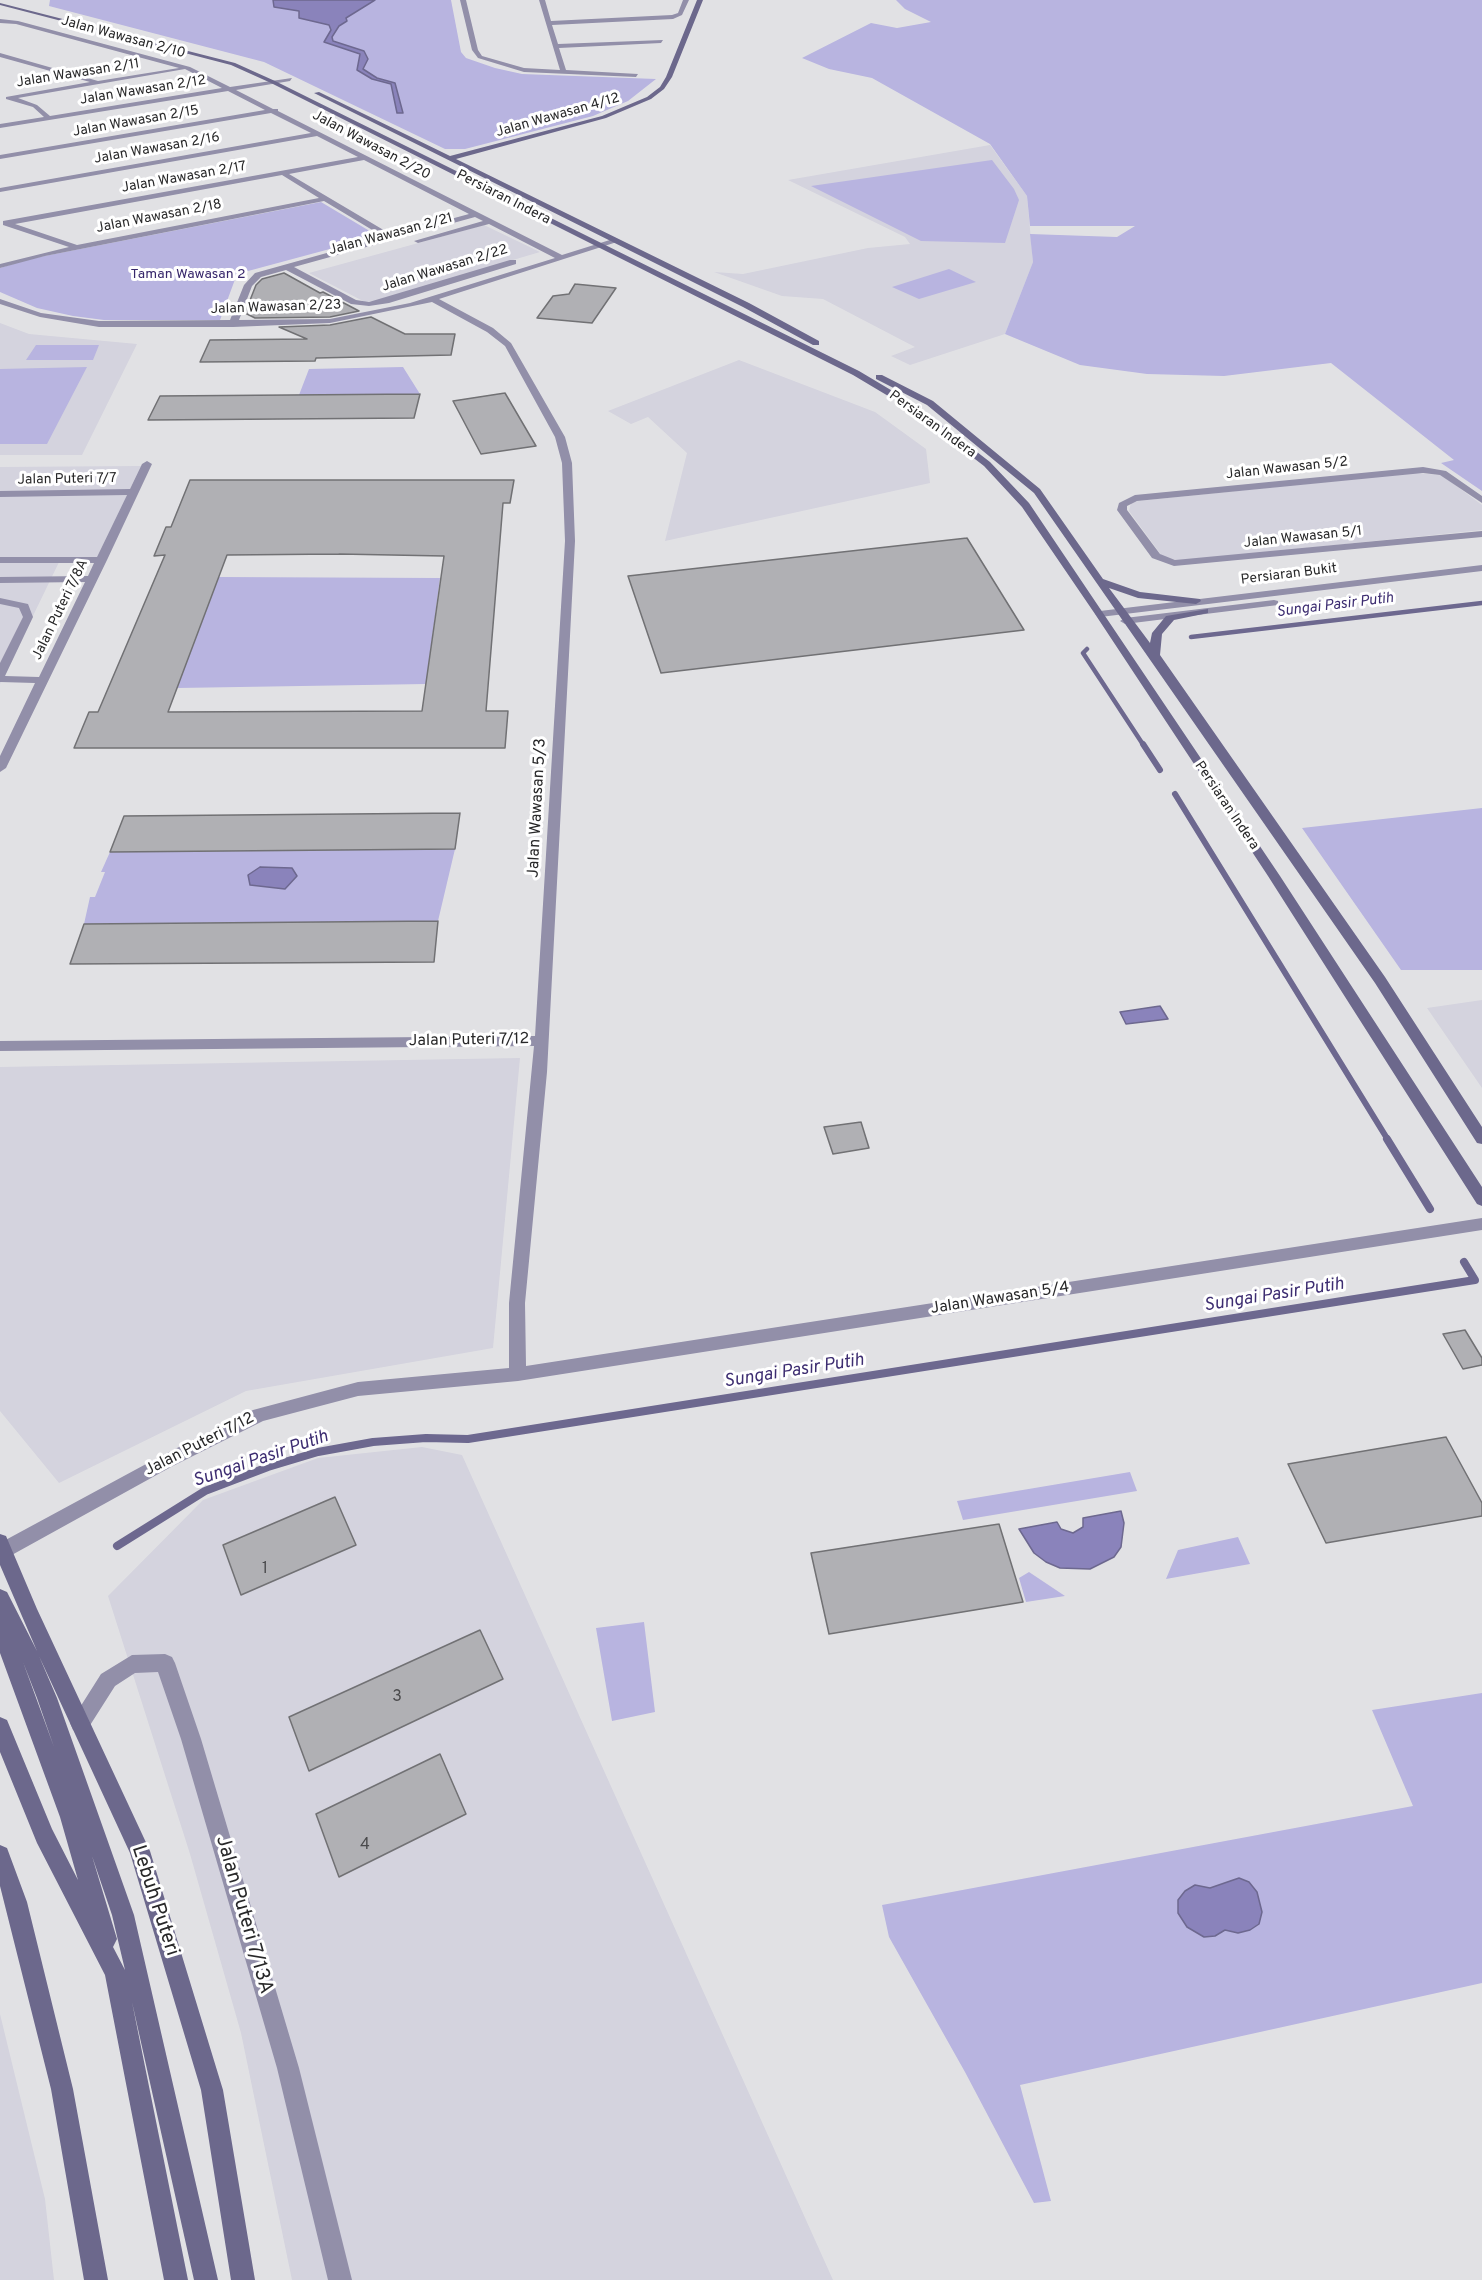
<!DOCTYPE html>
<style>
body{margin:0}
canvas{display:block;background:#e1e1e4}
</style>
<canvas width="1482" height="2280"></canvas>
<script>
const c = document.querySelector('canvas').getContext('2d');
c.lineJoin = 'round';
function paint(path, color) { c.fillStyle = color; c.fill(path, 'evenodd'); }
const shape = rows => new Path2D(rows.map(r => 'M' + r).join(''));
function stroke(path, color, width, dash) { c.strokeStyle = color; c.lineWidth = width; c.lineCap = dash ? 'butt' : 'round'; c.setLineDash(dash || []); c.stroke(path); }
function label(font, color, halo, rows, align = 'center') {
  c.font = font + ' Overpass,sans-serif'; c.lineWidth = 6; c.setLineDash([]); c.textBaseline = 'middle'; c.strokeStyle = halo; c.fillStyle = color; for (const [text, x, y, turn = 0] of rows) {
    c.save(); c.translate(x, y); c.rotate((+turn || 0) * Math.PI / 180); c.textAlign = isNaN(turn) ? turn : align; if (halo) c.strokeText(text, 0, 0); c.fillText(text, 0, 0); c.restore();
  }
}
paint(shape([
 [990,145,1027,196,1033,262,1005,334,910,365,891,356,915,347,823,299,782,296,714,272,743,274,868,248,910,244,905,237,788,180],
 [484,225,540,252,374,301,365,302,309,273],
 [0,323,29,334,137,344,82,455,0,455],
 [739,360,875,412,926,449,930,483,665,541,687,453,648,417,631,424,608,411],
 [141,466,97,557,61,558,0,684,0,467],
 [1415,473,1442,475,1482,505,1482,530,1179,561,1162,556,1129,511,1131,503,1138,501],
 [1482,1000,1482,1088,1427,1008],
 [520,1058,493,1348,246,1391,59,1483,0,1411,0,1067],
 [422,1447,462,1455,833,2280,292,2280,241,2033,190,1854,108,1596,203,1500,318,1458],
 [0,2014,45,2199,54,2280,0,2280]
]), '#d4d3de');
paint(shape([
 [50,0,451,0,461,52,466,58,495,68,522,74,656,79,628,101,593,116,465,149,445,149,264,62,49,6],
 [896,0,1482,0,1482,491,1441,463,1454,460,1331,363,1224,376,1147,374,1080,365,1005,334,1033,262,1030,234,1117,237,1135,226,1030,226,1027,196,990,144,872,78,829,69,802,58,871,23,897,28,931,22,905,9],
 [992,160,1014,189,1019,200,1005,243,921,241,811,186],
 [321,202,378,236,237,274,220,320,104,320,73,316,37,308,0,292,0,268,29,259],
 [949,269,976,282,919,299,892,287],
 [36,345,99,345,93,360,26,360],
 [87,367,47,444,0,444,0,369],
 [403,367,420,394,299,395,309,369],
 [218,577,440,578,426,684,177,688],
 [1482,808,1482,970,1401,970,1302,828],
 [455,849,438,921,84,924,90,897,95,897,105,872,101,872,110,852],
 [1130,1472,1137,1491,963,1520,957,1501],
 [1238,1537,1250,1564,1166,1579,1178,1550],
 [1029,1572,1065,1596,1026,1602,1019,1578],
 [644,1622,655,1712,612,1721,596,1628],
 [1482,1693,1482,1983,1020,2085,1051,2201,1034,2203,965,2072,889,1937,882,1905,1413,1806,1372,1710]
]), '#b8b4e0');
const water = shape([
 [273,0,375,0,346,18,347,21,339,26,332,37,333,41,364,51,368,59,363,69,377,78,395,83,403,113,397,113,391,84,372,79,357,70,360,54,324,42,331,30,329,25,299,18,299,11,274,7,273,0],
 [260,867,292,868,297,876,285,889,250,885,248,875,260,867],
 [1160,1006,1168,1019,1126,1024,1120,1012,1160,1006],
 [1121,1511,1124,1523,1121,1547,1114,1557,1090,1569,1060,1568,1046,1562,1034,1553,1019,1529,1057,1522,1061,1529,1073,1533,1083,1527,1083,1518,1121,1511],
 [1239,1878,1249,1882,1257,1892,1262,1912,1259,1924,1250,1930,1238,1933,1225,1930,1215,1936,1204,1937,1187,1927,1178,1913,1178,1900,1185,1891,1195,1885,1210,1888,1239,1878]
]);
paint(water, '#8a83bb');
stroke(water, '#6d688f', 1.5);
stroke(shape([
 [1191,637,1482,603],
 [1087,649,1083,653,1144,746]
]), '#6d688f', 4.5);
stroke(shape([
 [1143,744,1160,770],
 [1175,794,1388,1140]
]), '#6d688f', 6);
stroke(shape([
 [1387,1139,1430,1209],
 [117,1546,205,1491,268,1467,318,1452,373,1442,426,1438,468,1439,1475,1280,1464,1262]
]), '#6d688f', 8);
const building = shape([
 [284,273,320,293,323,292,359,311,330,317,255,318,245,313,256,285,262,279,284,273],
 [575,284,616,288,592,323,537,318,553,296,569,294,575,284],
 [371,317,405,334,455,334,451,355,316,358,315,361,200,362,210,340,307,339,279,327,330,325,371,317],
 [505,393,536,446,481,454,453,401,505,393],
 [420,394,414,418,148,420,160,396,420,394],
 [190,480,514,480,510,503,503,503,486,711,508,711,505,748,74,748,89,712,98,712,165,555,154,556,166,527,171,527,190,480],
 [339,554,444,556,422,711,168,712,227,555,339,554],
 [967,538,1024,630,661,673,628,576,967,538],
 [460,813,455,849,110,852,124,816,460,813],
 [438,921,434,962,70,964,84,924,438,921],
 [861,1122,869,1148,833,1154,824,1127,861,1122],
 [1465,1330,1482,1358,1482,1365,1463,1369,1443,1334,1465,1330],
 [1446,1437,1482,1503,1482,1516,1326,1543,1288,1464,1446,1437],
 [335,1497,356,1545,241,1595,223,1545,335,1497],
 [999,1524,1023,1602,829,1634,811,1553,999,1524],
 [480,1630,503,1679,309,1771,289,1717,480,1630],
 [440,1754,466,1814,339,1877,316,1814,440,1754]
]);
paint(building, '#b0b0b4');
stroke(building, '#717174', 1.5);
paint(shape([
 [460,0,466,0,478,50,482,56,524,68,560,70,539,0,545,0,551,21,672,15,678,13,683,0,689,0,682,15,673,19,552,25,558,44,663,40,661,43,559,48,566,70,638,74,636,77,524,72,478,58,472,50,460,0],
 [0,19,18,21,190,67,230,87,292,78,290,81,236,90,273,109,278,109,278,111,562,255,613,239,620,241,439,299,493,328,511,343,565,437,572,463,575,541,547,1072,525,1303,526,1366,1482,1218,1482,1230,518,1381,358,1396,263,1421,171,1467,10,1556,0,1557,0,1543,159,1457,253,1410,358,1382,509,1368,509,1303,534,1046,0,1051,0,1041,535,1036,565,541,562,463,555,437,505,346,487,332,432,302,330,323,233,327,99,327,40,317,0,304,0,299,41,313,99,321,230,320,244,285,255,273,384,237,324,201,45,256,0,268,0,264,69,247,3,225,3,221,358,157,317,136,0,192,0,188,311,133,271,113,0,159,0,155,265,110,228,91,0,128,0,124,44,117,33,107,6,99,6,97,90,82,0,57,0,53,98,81,179,68,16,24,0,23,0,19],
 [185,69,222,88,50,116,37,105,18,98,185,69],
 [364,160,469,214,392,235,289,174,364,160],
 [282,175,319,198,77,245,15,224,282,175],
 [475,217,483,221,414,241,418,243,489,224,555,258,410,303,330,319,239,320,252,286,261,277,286,270,351,304,369,306,389,303,516,264,516,260,510,260,369,302,356,300,294,267,475,217],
 [147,461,152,464,107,560,6,768,0,772,0,756,35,683,0,682,0,663,23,617,19,608,0,604,0,598,28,604,33,617,5,676,39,677,85,582,0,583,0,577,88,576,94,563,0,563,0,557,97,557,127,495,0,497,0,491,130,489,142,464,147,461],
 [1423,467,1446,471,1482,496,1482,503,1440,475,1423,473,1137,501,1127,506,1127,510,1160,554,1175,560,1482,531,1482,537,1174,566,1152,558,1117,510,1119,503,1135,495,1423,467],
 [1482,565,1482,571,1100,617,1095,614,1100,611,1482,565],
 [1274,600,1278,601,1278,605,1125,624,1120,621,1125,618,1274,600],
 [165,1654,172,1657,175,1663,201,1739,299,2068,352,2280,328,2280,277,2068,181,1739,158,1672,135,1673,115,1686,87,1730,80,1733,73,1730,70,1723,101,1674,132,1655,165,1654]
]), '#928fa9');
paint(shape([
 [697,0,703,0,672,77,664,89,651,99,606,118,456,159,749,303,819,341,819,345,813,345,743,307,314,93,319,92,450,156,602,116,647,97,660,87,666,77,697,0],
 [0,3,235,63,275,81,859,371,916,405,990,462,1029,503,1280,876,1482,1187,1482,1206,1477,1204,1268,876,1095,614,1022,507,984,466,910,409,853,375,271,83,231,65,0,5,0,3],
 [876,375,882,375,933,401,1040,489,1103,579,1140,592,1200,599,1201,601,1196,604,1138,598,1109,588,1150,643,1152,633,1166,616,1208,609,1208,613,1174,620,1162,634,1160,655,1385,977,1482,1127,1482,1144,1477,1143,1375,983,1034,493,927,405,876,379,876,375],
 [0,1534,6,1536,37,1609,150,1851,223,2090,255,2280,231,2280,201,2090,130,1853,39,1656,57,1698,134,1915,218,2280,194,2280,132,2002,188,2280,164,2280,105,1975,37,1843,0,1752,0,1717,7,1720,52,1829,78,1880,60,1817,0,1653,0,1589,7,1592,37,1651,0,1565,0,1534],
 [23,1662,37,1698,54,1747,23,1662],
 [92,1856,112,1915,125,1970,113,1947,117,1939,92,1856],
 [0,1845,7,1848,27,1902,73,2089,108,2280,84,2280,51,2089,0,1886,0,1845]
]), '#6c688c');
label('14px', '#282829', '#fff', [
 ["Jalan Wawasan 2/10",123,38,15],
 ["Jalan Wawasan 2/11",78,74,-9],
 ["Jalan Wawasan 2/12",143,91,-9],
 ["Jalan Wawasan 4/12",558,116,-16],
 ["Jalan Wawasan 2/15",136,122,-10],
 ["Jalan Wawasan 2/20",371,146,28],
 ["Jalan Wawasan 2/16",157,149,-10],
 ["Jalan Wawasan 2/17",184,178,-10],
 ["Persiaran Indera",503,198,27],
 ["Jalan Wawasan 2/18",159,217,-11],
 ["Jalan Wawasan 2/21",391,235,-15],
 ["Jalan Wawasan 2/22",445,269,-17],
 ["Jalan Wawasan 2/23",276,308,-2],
 ["Persiaran Indera",932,425,36],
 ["Jalan Wawasan 5/2",1287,469,-6],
 ["Jalan Puteri 7/7",67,480,-1],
 ["Jalan Wawasan 5/1",1303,538,-6],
 ["Persiaran Bukit",1289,575,-7],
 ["Jalan Puteri 7/8A",61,610,-64],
 ["Persiaran Indera",1226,806,56]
]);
label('14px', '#37276b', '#fff', [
 ["Taman Wawasan 2",188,275]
]);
label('italic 15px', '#3d2d71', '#fff', [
 ["Sungai Pasir Putih",1335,606,-7]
]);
label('16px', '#282829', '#fff', [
 ["Jalan Wawasan 5/3",538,808,-87],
 ["Jalan Puteri 7/12",469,1041,-1],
 ["Jalan Wawasan 5/4",1000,1299,-9],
 ["Jalan Puteri 7/12",200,1445,-27]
]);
label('16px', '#4a4a4c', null, [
 ["1",265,1570],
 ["3",397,1698],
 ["4",365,1846]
]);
label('italic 18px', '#3d2d71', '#fff', [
 ["Sungai Pasir Putih",1274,1296,-9],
 ["Sungai Pasir Putih",794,1372,-9],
 ["Sungai Pasir Putih",261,1460,-19]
]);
label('20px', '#282829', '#fff', [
 ["Lebuh Puteri",154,1901,72],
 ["Jalan Puteri 7/13A",243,1915,74]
]);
</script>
